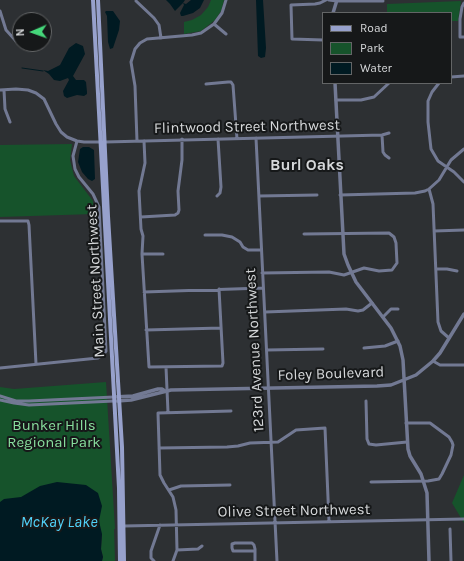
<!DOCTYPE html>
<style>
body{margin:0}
#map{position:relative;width:464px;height:561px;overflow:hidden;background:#2d3033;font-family:Karla,sans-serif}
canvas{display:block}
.legend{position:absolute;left:322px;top:12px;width:130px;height:72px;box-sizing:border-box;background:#161819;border:1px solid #636566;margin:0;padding:5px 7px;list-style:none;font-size:12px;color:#d6d8da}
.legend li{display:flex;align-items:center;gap:8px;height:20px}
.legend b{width:20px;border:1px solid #636566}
.north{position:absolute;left:12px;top:12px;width:40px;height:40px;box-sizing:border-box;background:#161819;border:1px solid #636566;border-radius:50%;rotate:268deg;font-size:11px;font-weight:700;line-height:16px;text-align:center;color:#d6d8da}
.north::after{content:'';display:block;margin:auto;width:14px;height:18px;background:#45d77a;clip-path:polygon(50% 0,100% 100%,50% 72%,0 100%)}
</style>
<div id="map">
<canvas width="464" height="561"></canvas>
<ul class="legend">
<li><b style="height:5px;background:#97a1cc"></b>Road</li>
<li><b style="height:11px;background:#16532b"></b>Park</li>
<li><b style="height:11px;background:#001a22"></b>Water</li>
</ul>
<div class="north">N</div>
</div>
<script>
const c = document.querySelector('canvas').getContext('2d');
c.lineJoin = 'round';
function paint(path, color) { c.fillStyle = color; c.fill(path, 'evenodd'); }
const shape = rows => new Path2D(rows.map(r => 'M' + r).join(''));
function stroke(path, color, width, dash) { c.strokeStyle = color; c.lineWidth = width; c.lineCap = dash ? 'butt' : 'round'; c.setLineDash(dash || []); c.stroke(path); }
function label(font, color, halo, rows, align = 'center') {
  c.font = font + ' Karla,sans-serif'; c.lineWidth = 4; c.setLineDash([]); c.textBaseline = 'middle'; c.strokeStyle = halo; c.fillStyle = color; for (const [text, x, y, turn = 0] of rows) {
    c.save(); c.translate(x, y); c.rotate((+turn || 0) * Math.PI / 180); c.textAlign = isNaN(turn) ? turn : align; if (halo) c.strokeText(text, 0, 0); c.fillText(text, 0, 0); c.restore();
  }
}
paint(shape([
 [211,0,224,0,221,11,215,20,201,31,184,34,184,22,192,20,201,15,208,7],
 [461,1,458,21,451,21,451,13,387,13,387,4],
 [72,144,70,160,74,176,93,201,94,214,0,217,0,145],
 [106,382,115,529,114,529,115,561,102,561,103,557,101,549,102,534,0,560,0,387,14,389],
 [464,475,464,523,452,503]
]), '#16532b');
paint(shape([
 [166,0,185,0,183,3,186,4,191,0,204,0,200,8,193,13,183,16,181,16,180,13,184,5,183,3,175,11,170,4],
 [256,0,263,0,266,48,265,57,261,58,258,56],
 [106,11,113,11,120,21,119,30,113,48,110,49,108,42,107,16,105,12],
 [76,43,83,46,85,54,73,76,76,80,84,80,86,82,87,92,87,94,84,96,77,95,67,98,64,96,63,91,69,80,68,78,60,81,54,80,49,74,43,70,48,71,60,65,69,48],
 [83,147,89,147,94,150,95,179,92,181,88,179,82,172,78,162,80,149],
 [57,482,86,485,98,493,102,506,99,521,102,534,101,549,103,557,102,561,0,561,0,502,4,499,21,497,40,486]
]), '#001a22');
stroke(shape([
 [22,68,43,71]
]), '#001a22', 1);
stroke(shape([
 [329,0,337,1,383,1],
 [136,1,154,18,159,25,161,38],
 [464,3,462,7,460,19,460,37,464,37],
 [0,11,6,30,16,41,20,43],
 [214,24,226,34],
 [323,40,292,39,291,5,315,4,320,3,326,0],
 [23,44,37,47,42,47],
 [451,77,464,76],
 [439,83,432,92,428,101,428,122,431,149,438,161,454,172,464,182],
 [206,84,228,82,231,82,233,85,237,139],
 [0,90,16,89,28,90,36,93,44,99,56,124,61,132,67,137,77,141,84,142,101,142],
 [4,90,5,109,10,122],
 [336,100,361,100,374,97,389,83],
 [382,135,383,152,385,155,389,158],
 [256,138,277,561],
 [137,141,135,86,131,62,135,49,140,43,147,39,192,35,201,33,214,24,222,13,226,0],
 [144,141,145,163,139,191,141,229,143,236,142,254,149,367,222,366,223,363,219,289],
 [105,142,382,135,389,133],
 [429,189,433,204,438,322,441,331,449,338],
 [340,195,415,193,425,191,429,189,439,180,451,160,464,149],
 [217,196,220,193,221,187,218,139],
 [259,196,317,195],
 [141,217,175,215,178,213,179,210,178,191,182,160,182,139],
 [0,221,28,221,29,225,36,364],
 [434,231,464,230],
 [205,235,222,235,232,237,240,242,243,247,248,250,261,250],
 [142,254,163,254],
 [436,269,447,269,457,271],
 [262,273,329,272,344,275,364,268,379,271,392,270,397,263,396,243,394,237,389,233,304,234],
 [144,292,263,288],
 [265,312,346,309,358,311,363,310,372,303],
 [383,317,391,309,398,309],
 [146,330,221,328],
 [364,348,385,346,398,341],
 [267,350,323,349],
 [433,361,440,365,464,365],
 [166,367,168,412],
 [0,368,98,358,103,355,106,351,99,207,93,194,79,177,75,169,73,156,77,141],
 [0,396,16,401,29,401,114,397],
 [0,400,14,403,29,405,114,401],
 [366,401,367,439,369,444,376,445,407,442],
 [159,448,227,447,238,446,250,443,278,442,296,430,325,428,329,521],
 [371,482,428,481,439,479,442,474,451,455,453,445,452,442,449,437,430,423,406,423],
 [169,490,181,486,230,485],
 [124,526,464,519],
 [450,529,451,561],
 [177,550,198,549,202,546],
 [255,551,233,551,232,548,232,544,235,543,252,543,254,545,255,549,255,561],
 [154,561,151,558,151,551,160,525],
 [173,561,177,550,176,510,173,497,164,483,160,475,158,413,231,411]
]), '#727993', 3);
stroke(shape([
 [333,13,337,0],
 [335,83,344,254,348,265,356,282,391,328,400,346,403,360,408,449,410,456,421,474,427,493,429,561],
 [114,397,133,396,158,389,162,389,165,391],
 [117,401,131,400,171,390,377,386,391,385,416,375,433,361,440,353,464,314]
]), '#727993', 3.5);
stroke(shape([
 [93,0,119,488,120,561],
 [98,0,108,216,122,447,124,561]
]), '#97a1cc', 4);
label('15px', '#d6d8da', '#161819', [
 ["Flintwood Street Northwest",247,127,-1],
 ["Main Street Northwest",96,281,-93],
 ["123rd Avenue Northwest",255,350,-93],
 ["Foley Boulevard",331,374,-2],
 ["Olive Street Northwest",294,511,-1]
]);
label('15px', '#89df9e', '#161819', [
 ["Bunker Hills",54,426],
 ["Regional Park",54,443]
]);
label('bold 16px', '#d6d8da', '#161819', [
 ["Burl Oaks",307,165]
]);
label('italic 16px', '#51d2f9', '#161819', [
 ["McKay Lake",59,522]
]);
</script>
